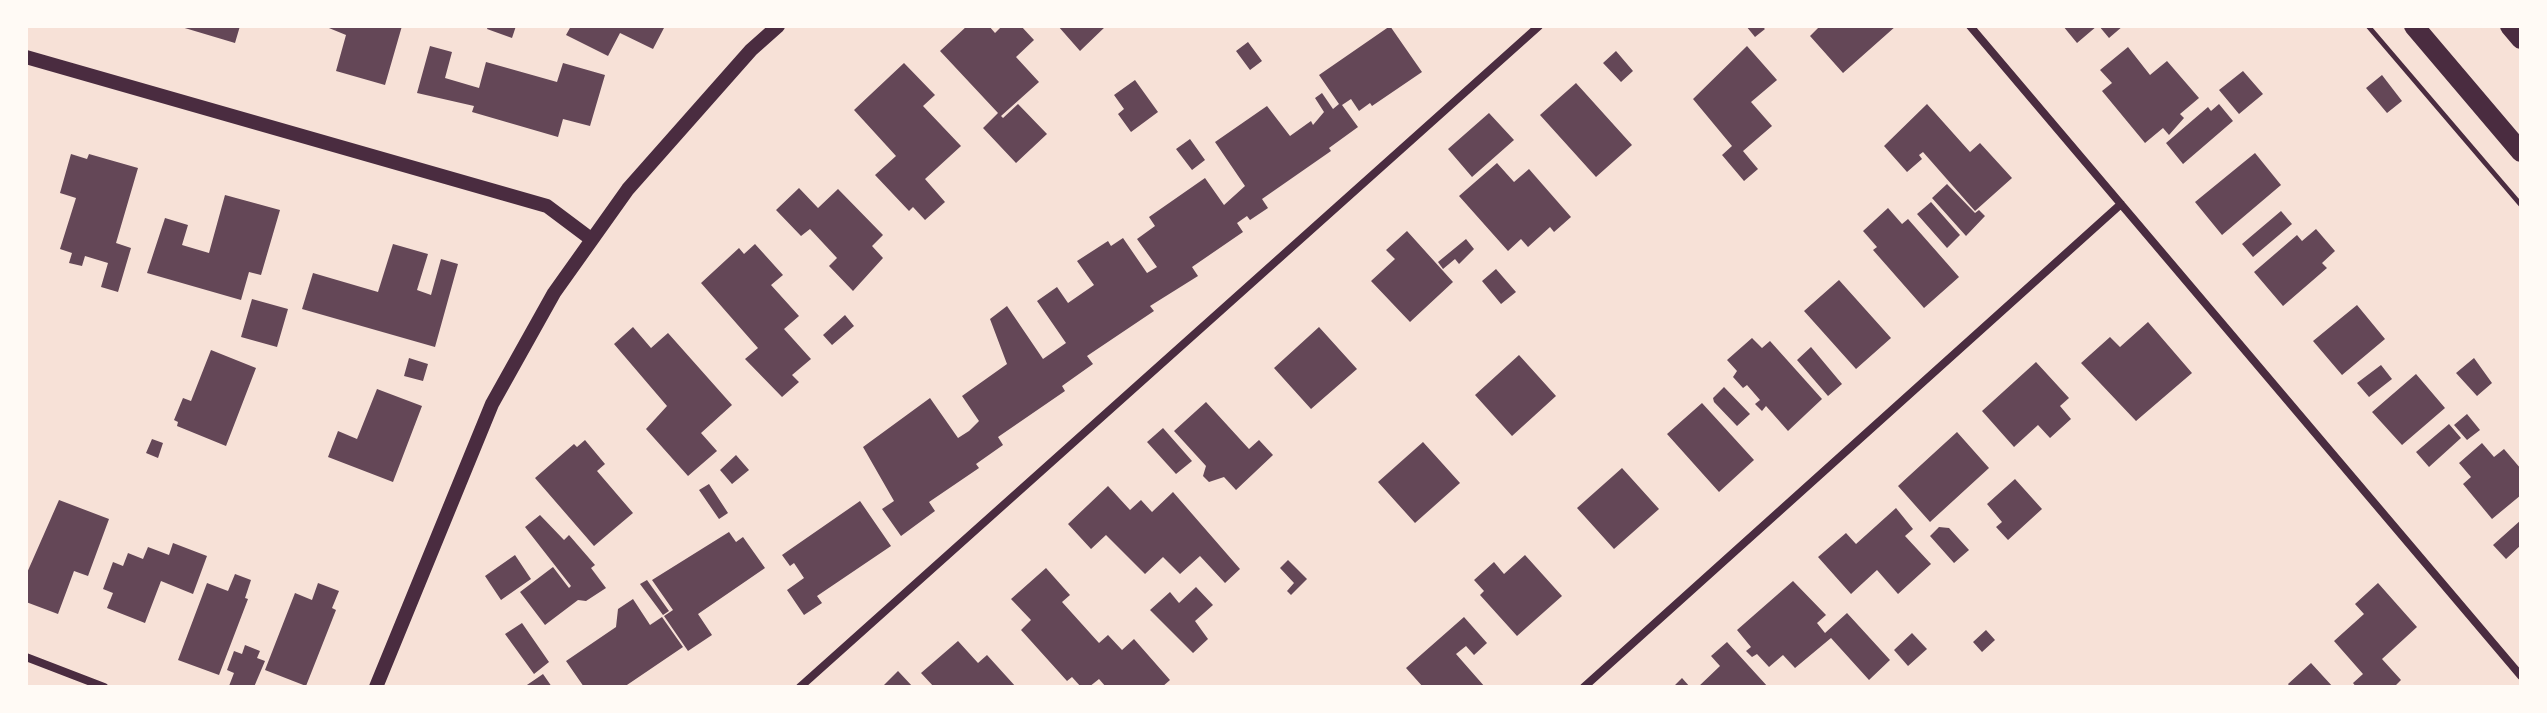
<!DOCTYPE html>
<style>
body{margin:0}
#map{position:relative;width:2547px;height:713px;overflow:hidden;background:#f7e1d7;font-family:"PT Sans",sans-serif}
canvas{display:block}
.frame{position:absolute;inset:0;border:28px solid #fffaf5;pointer-events:none}
</style>
<div id="map">
<canvas width="2547" height="713"></canvas>
<div class="frame"></div>
</div>
<script>
const c = document.querySelector('canvas').getContext('2d');
c.lineJoin = 'round';
function paint(path, color) { c.fillStyle = color; c.fill(path, 'evenodd'); }
const shape = rows => new Path2D(rows.map(r => 'M' + r).join(''));
function stroke(path, color, width, dash) { c.strokeStyle = color; c.lineWidth = width; c.lineCap = dash ? 'butt' : 'round'; c.setLineDash(dash || []); c.stroke(path); }
paint(shape([
 [178,26,240,26,235,43],
 [324,26,402,26,385,85,336,71,346,35],
 [488,26,516,26,512,38,487,29],
 [571,26,665,26,653,49,620,33,608,56,566,35],
 [967,26,989,26,995,33,1002,26,1021,26,1034,40,1016,57,1039,82,1001,116,1003,118,1018,104,1047,134,1016,163,983,128,998,113,940,51],
 [1058,26,1106,26,1080,51],
 [1390,26,1422,72,1372,106,1370,103,1359,111,1351,99,1342,105,1358,127,1329,148,1331,151,1262,199,1268,208,1250,220,1247,216,1237,223,1243,232,1192,267,1198,276,1150,306,1154,311,1087,356,1093,364,1062,386,1065,391,998,437,1003,445,976,464,979,468,929,502,935,511,901,536,882,509,894,501,863,447,930,398,958,438,969,431,979,421,962,396,1007,364,990,319,1007,306,1043,359,1066,343,1037,301,1057,287,1068,303,1094,285,1077,261,1108,241,1111,246,1123,238,1147,273,1157,267,1137,239,1155,226,1149,217,1205,178,1224,205,1245,186,1215,142,1267,106,1290,136,1311,121,1313,125,1324,112,1315,98,1322,93,1333,109,1339,104,1319,75],
 [1746,26,1762,26,1765,29,1755,37],
 [1820,26,1896,26,1843,73,1810,36],
 [2063,26,2097,26,2077,43],
 [2099,26,2123,26,2109,38],
 [1248,42,1262,61,1250,70,1236,51],
 [430,46,452,52,445,78,479,88,486,62,557,82,563,63,605,75,590,126,563,119,558,137,472,112,474,106,417,93],
 [1747,46,1777,80,1751,102,1772,126,1743,151,1758,169,1744,181,1722,155,1732,146,1693,99],
 [2128,47,2150,75,2167,61,2199,98,2180,114,2184,118,2169,135,2163,128,2145,143,2102,91,2112,83,2100,70],
 [1616,51,1633,71,1621,82,1603,63],
 [904,63,935,95,923,106,961,146,925,179,945,202,925,220,913,207,909,211,875,175,896,156,854,110],
 [2243,71,2263,94,2239,114,2219,90],
 [2382,75,2402,101,2387,113,2366,88],
 [1135,80,1158,112,1131,132,1118,114,1124,109,1114,95],
 [1576,83,1632,145,1596,177,1540,115],
 [1927,104,1970,152,1980,143,2012,178,1975,211,1923,152,1919,155,1922,159,1907,172,1884,146],
 [2219,104,2233,121,2183,164,2166,143,2208,107,2211,111],
 [1489,113,1514,140,1472,177,1448,149],
 [1190,139,1205,160,1192,170,1176,149],
 [2255,153,2281,185,2222,235,2195,202],
 [71,154,87,159,89,154,138,168,116,243,131,248,118,292,101,287,108,263,85,256,82,266,69,263,72,253,60,249,76,198,60,193],
 [1497,163,1514,182,1529,169,1571,217,1554,232,1550,227,1528,247,1521,239,1508,251,1459,196],
 [1947,184,1975,213,1979,210,1985,216,1966,236,1932,198],
 [799,188,818,208,838,189,883,235,872,246,883,258,853,291,829,266,837,258,810,229,801,236,776,210],
 [225,195,280,210,261,275,249,272,241,300,147,273,165,218,188,225,182,245,209,253],
 [1931,202,1960,235,1947,248,1917,214],
 [1888,208,1902,224,1908,219,1959,277,1924,308,1873,250,1877,247,1863,231],
 [2281,211,2292,224,2253,257,2242,244],
 [2316,229,2335,251,2322,263,2327,268,2283,306,2254,272,2297,235,2302,241],
 [1407,231,1453,282,1410,322,1371,281,1395,259,1386,250],
 [1466,239,1474,249,1459,264,1455,259,1443,269,1438,262],
 [393,244,428,254,417,290,431,295,441,259,458,264,435,347,302,309,313,273,378,292],
 [755,244,783,275,771,285,799,316,784,329,811,359,792,375,799,382,782,397,745,359,758,348,701,283,739,248,744,254],
 [1496,269,1516,292,1501,304,1482,281],
 [1839,280,1891,338,1856,369,1804,311],
 [252,299,288,309,277,347,241,337],
 [2357,305,2385,339,2342,375,2313,341],
 [845,315,854,326,832,345,823,335],
 [2148,322,2192,373,2136,421,2081,363,2110,337,2120,347],
 [633,327,651,348,668,333,732,405,701,433,717,451,688,476,646,429,667,406,614,344],
 [1319,327,1357,369,1311,409,1274,368],
 [1752,338,1762,348,1770,341,1822,399,1788,431,1766,406,1762,411,1755,404,1760,400,1747,385,1743,388,1733,377,1737,371,1727,360],
 [1811,347,1842,384,1828,396,1797,360],
 [211,350,256,368,226,446,177,426,178,422,174,420,183,398,191,401],
 [1519,355,1556,396,1512,436,1475,395],
 [409,358,428,364,423,381,404,376],
 [2474,358,2492,383,2477,396,2456,373],
 [2036,362,2069,398,2060,406,2071,419,2050,438,2038,425,2014,447,1982,411],
 [2381,365,2392,379,2369,397,2357,383],
 [2416,374,2445,408,2402,445,2372,412],
 [1724,387,1750,414,1737,426,1714,402,1713,398],
 [377,389,422,406,393,482,328,457,338,431,357,439],
 [1206,402,1249,449,1259,440,1273,455,1236,490,1224,477,1209,482,1203,476,1206,466,1174,431],
 [1702,403,1754,460,1719,492,1667,434],
 [2467,414,2480,430,2467,440,2454,425],
 [2449,424,2461,438,2429,467,2416,452],
 [1163,428,1192,461,1176,474,1147,442],
 [1957,432,1989,468,1930,522,1898,486],
 [152,439,163,443,158,458,146,453],
 [585,440,605,464,597,471,633,513,594,546,535,478,574,444,577,447],
 [1423,442,1460,483,1415,523,1378,482],
 [2482,443,2494,457,2504,449,2521,469,2521,495,2492,519,2463,484,2471,477,2459,463],
 [736,455,749,470,732,484,720,470],
 [1622,468,1659,509,1614,549,1577,508],
 [2015,479,2042,509,2008,540,1996,527,2002,522,1987,504],
 [709,484,728,513,719,519,699,490],
 [1108,486,1130,510,1141,500,1152,512,1173,492,1240,569,1225,583,1200,556,1180,574,1163,557,1145,574,1106,535,1091,549,1068,524],
 [59,500,109,519,88,576,74,571,58,614,26,602,26,575],
 [860,501,891,546,817,596,822,603,804,615,787,590,804,578,794,563,790,566,782,555],
 [1896,508,1913,529,1905,536,1931,564,1898,594,1877,570,1851,594,1818,557,1846,533,1856,544],
 [540,515,564,540,569,535,595,565,591,568,606,588,586,601,578,600,545,625,520,592,553,567,569,588,571,586,525,527],
 [2521,520,2521,545,2506,559,2493,545],
 [1939,527,1949,528,1969,550,1954,563,1930,536],
 [729,532,736,542,743,537,765,568,698,614,712,635,688,651,664,616,673,610,652,580],
 [173,543,207,556,193,594,161,581,145,623,107,608,113,593,103,589,113,562,123,566,128,553,143,559,148,547,169,555],
 [515,555,531,579,501,600,485,576],
 [1525,555,1562,596,1517,636,1480,595,1484,591,1474,580,1494,562,1504,574],
 [1288,560,1307,579,1291,595,1287,591,1294,583,1280,568],
 [1046,568,1070,595,1062,602,1099,643,1108,635,1122,650,1134,639,1170,680,1162,687,1106,687,1099,679,1089,687,1081,687,1072,677,1067,681,1021,630,1031,620,1011,599],
 [235,574,251,580,245,598,248,599,219,675,178,660,207,583,228,591],
 [647,580,669,611,663,615,640,584],
 [1793,581,1826,615,1817,623,1825,633,1847,613,1890,660,1869,680,1831,638,1795,668,1783,655,1769,667,1757,654,1752,657,1746,651,1751,647,1737,630],
 [318,583,339,591,332,608,336,610,306,686,265,670,295,593,312,600],
 [2378,583,2417,627,2382,659,2401,680,2394,687,2356,687,2353,683,2363,674,2334,641,2364,614,2355,604],
 [1196,587,1213,605,1195,621,1208,639,1193,653,1150,610,1170,592,1179,603],
 [633,599,650,625,662,617,683,647,624,687,584,687,566,661,616,627,618,609],
 [1464,617,1487,643,1474,655,1466,646,1456,654,1485,687,1423,687,1406,668],
 [522,623,549,662,534,674,505,634],
 [1986,630,1995,640,1982,652,1973,642],
 [1912,633,1927,649,1908,666,1894,650],
 [958,641,978,663,987,655,1016,687,934,687,921,673],
 [1727,642,1768,687,1698,687,1720,666,1711,656],
 [245,645,260,651,257,658,265,661,254,687,232,687,229,686,234,673,227,670,234,651,242,654],
 [2311,663,2333,687,2290,687,2288,684],
 [898,671,913,687,882,687],
 [543,674,552,687,524,687],
 [1682,678,1690,687,1673,687]
]), '#644757');
stroke(shape([
 [2368,26,2521,205]
]), '#4a2c40', 5);
stroke(shape([
 [1970,26,2521,676],
 [26,657,104,687],
 [800,687,1539,26],
 [1584,687,2121,204]
]), '#4a2c40', 8);
stroke(shape([
 [26,57,547,206,591,239],
 [376,687,492,404,554,293,628,189,751,50,778,26]
]), '#4a2c40', 14);
stroke(shape([
 [2414,26,2521,152],
 [2510,26,2521,39]
]), '#4a2c40', 20);
</script>
